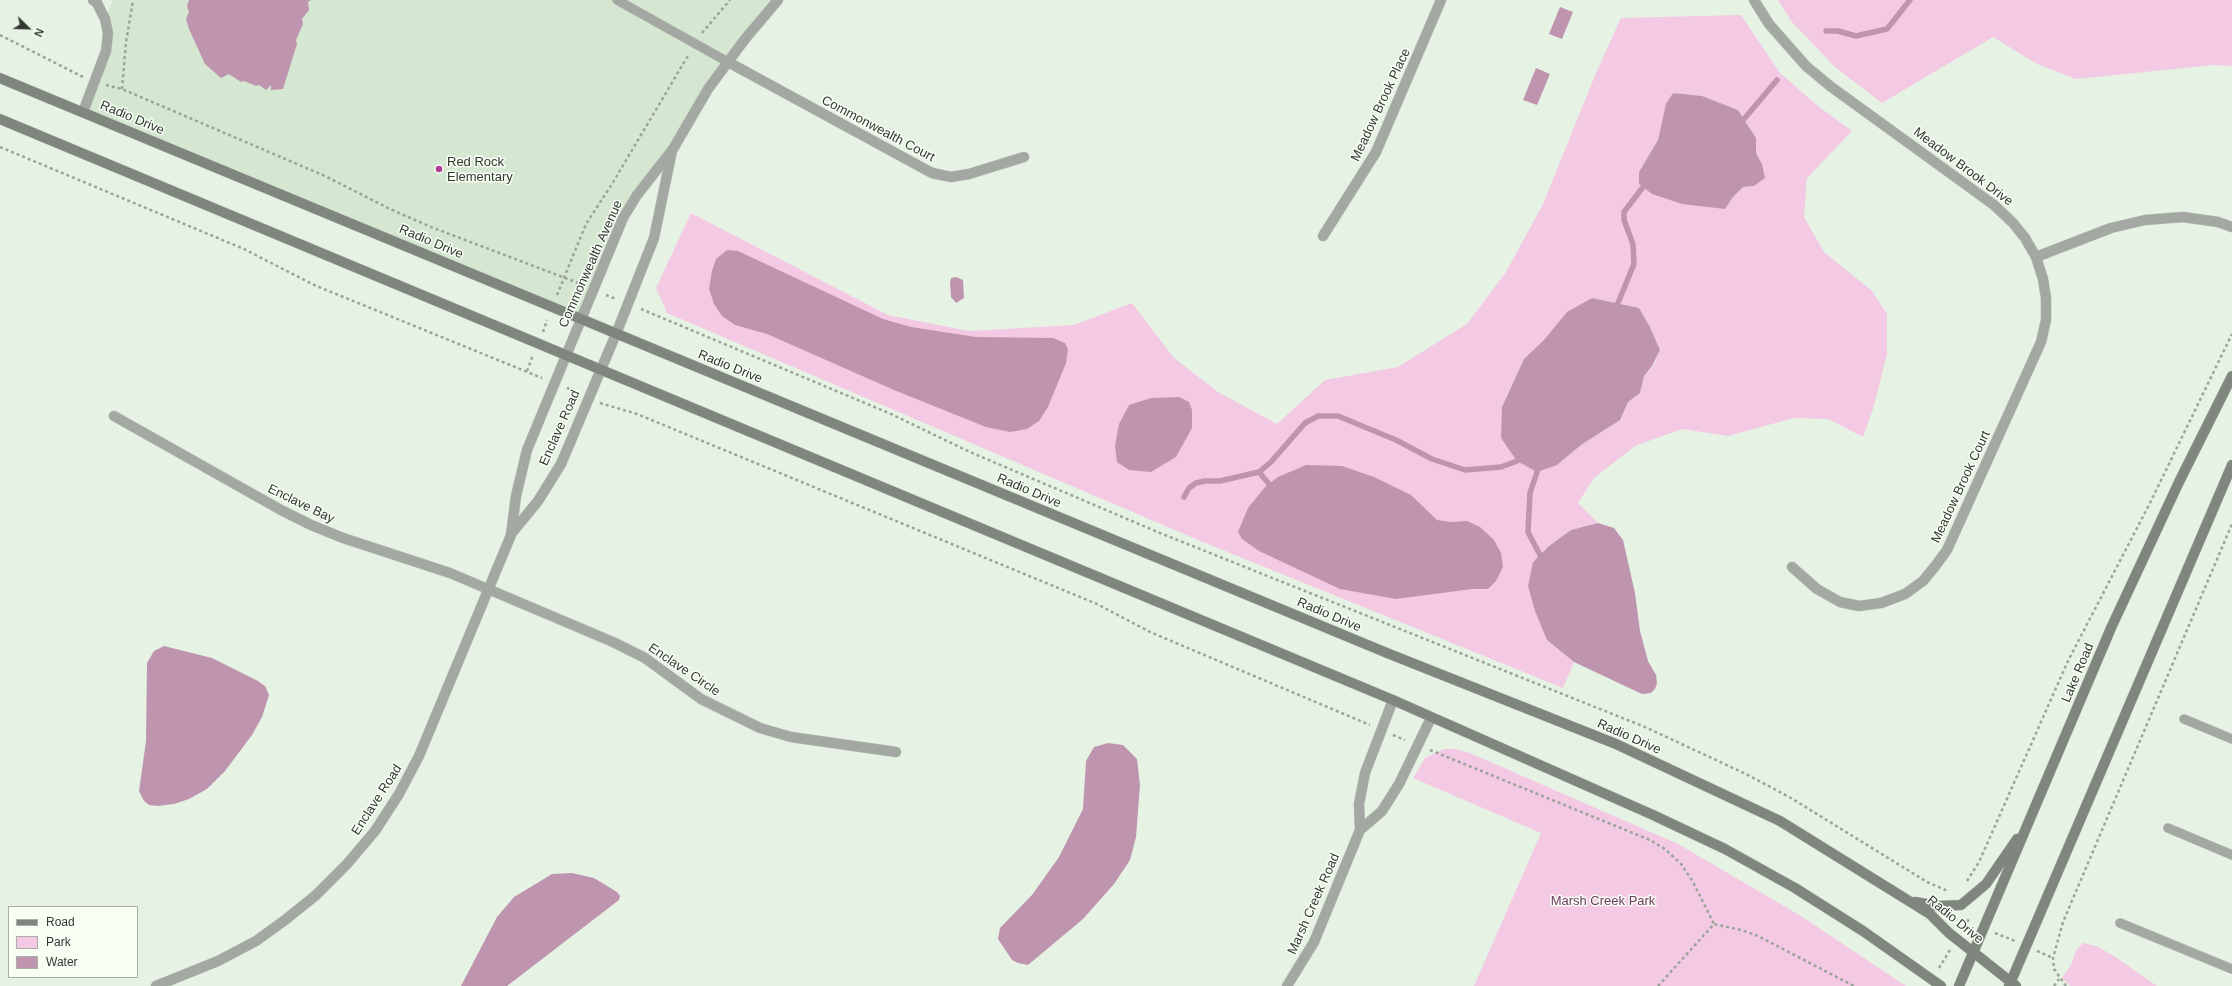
<!DOCTYPE html>
<style>
body{margin:0}
#map{position:relative;width:2232px;height:986px;overflow:hidden;background:#e6f3e4;font-family:Helvetica,sans-serif}
canvas{display:block}
.legend{position:absolute;left:8px;top:906px;width:130px;height:72px;box-sizing:border-box;background:#f7fff5;border:1px solid #a9afa7;margin:0;padding:5px 7px;list-style:none;font-size:12px;color:#333832}
.legend li{display:flex;align-items:center;gap:8px;height:20px}
.legend b{width:20px;border:1px solid #a9afa7}
.north{position:absolute;left:8px;top:8px;width:40px;height:40px;-webkit-text-stroke:3px #f7fff5;paint-order:stroke;rotate:113deg;font-size:11px;font-weight:700;line-height:16px;text-align:center;color:#333832}
.north::after{content:'';display:block;margin:auto;width:14px;height:18px;background:#333832;clip-path:polygon(50% 0,100% 100%,50% 72%,0 100%)}
</style>
<div id="map">
<canvas width="2232" height="986"></canvas>
<ul class="legend">
<li><b style="height:5px;background:#7e867d"></b>Road</li>
<li><b style="height:11px;background:#f3c9e4"></b>Park</li>
<li><b style="height:11px;background:#be94af"></b>Water</li>
</ul>
<div class="north">N</div>
</div>
<script>
const c = document.querySelector('canvas').getContext('2d');
c.lineJoin = 'round';
function paint(path, color) { c.fillStyle = color; c.fill(path, 'evenodd'); }
const shape = rows => new Path2D(rows.map(r => 'M' + r).join(''));
function stroke(path, color, width, dash) { c.strokeStyle = color; c.lineWidth = width; c.lineCap = dash ? 'butt' : 'round'; c.setLineDash(dash || []); c.stroke(path); }
function label(font, color, halo, rows, align = 'center') {
  c.font = font + ' Helvetica,sans-serif'; c.lineWidth = 3; c.setLineDash([]); c.textBaseline = 'middle'; c.strokeStyle = halo; c.fillStyle = color; for (const [text, x, y, turn = 0] of rows) {
    c.save(); c.translate(x, y); c.rotate((+turn || 0) * Math.PI / 180); c.textAlign = isNaN(turn) ? turn : align; if (halo) c.strokeText(text, 0, 0); c.fillText(text, 0, 0); c.restore();
  }
}
paint(shape([
 [113,0,778,0,637,195,580,318,83,112,106,51,105,19]
]), '#d5e6d1');
paint(shape([
 [1778,0,2232,0,2232,66,2214,65,2076,79,2037,64,1993,37,1882,103,1836,68,1792,22],
 [1741,15,1780,73,1818,106,1852,131,1807,178,1804,217,1824,252,1872,291,1887,314,1887,354,1873,409,1863,437,1828,419,1794,418,1728,436,1682,429,1635,446,1594,478,1578,503,1598,523,1571,530,1549,546,1533,562,1547,640,1574,662,1563,688,1198,540,667,313,656,288,691,213,888,315,969,331,1074,325,1132,303,1174,358,1218,392,1277,424,1325,380,1398,367,1467,324,1506,272,1543,204,1596,73,1621,18],
 [1673,93,1702,96,1738,110,1756,138,1756,153,1762,164,1754,186,1743,187,1733,197,1725,209,1653,194,1639,184,1639,172,1658,140],
 [1592,298,1639,308,1650,327,1660,350,1653,366,1644,376,1640,393,1628,402,1620,420,1581,445,1557,465,1502,407,1524,359],
 [1444,749,1454,749,1470,753,1678,844,1801,916,1906,986,1474,986,1541,833,1413,778,1425,758],
 [2083,943,2096,946,2114,956,2157,986,2070,986,2062,978,2071,965,2076,950]
]), '#f3c9e4');
paint(shape([
 [189,0,311,0,308,2,309,10,302,19,303,24,296,40,297,44,283,89,271,90,271,85,266,90,259,85,256,86,244,81,241,82,229,74,221,78,205,64,189,29,186,19,189,12,187,6],
 [1560,7,1573,12,1562,39,1549,34],
 [1536,68,1550,74,1537,105,1523,100],
 [1673,93,1702,96,1738,110,1756,138,1756,153,1762,164,1765,178,1754,186,1743,187,1733,197,1725,209,1682,204,1652,194,1639,184,1639,172,1658,140,1666,104],
 [727,250,738,251,883,319,911,327,976,337,1053,338,1065,343,1068,349,1066,363,1048,407,1039,421,1027,429,1010,432,986,427,894,390,767,334,735,325,722,316,714,304,709,289,712,271,716,259],
 [956,277,963,280,964,298,956,303,951,297,950,282,951,278],
 [1592,298,1639,308,1650,327,1660,350,1652,366,1644,376,1640,393,1628,402,1620,420,1581,445,1557,465,1537,472,1517,461,1501,438,1502,407,1524,359,1544,340,1567,312],
 [1179,397,1189,402,1192,410,1192,428,1176,457,1151,472,1129,470,1117,462,1115,446,1119,424,1129,405,1151,398],
 [1306,465,1342,466,1374,477,1411,495,1437,520,1451,522,1467,521,1480,527,1494,540,1501,553,1503,567,1496,581,1488,589,1472,589,1396,599,1340,589,1259,551,1242,539,1238,532,1248,508,1265,487,1278,477],
 [1598,523,1614,528,1623,540,1635,593,1640,631,1648,661,1656,675,1657,683,1655,689,1651,693,1642,694,1574,662,1547,640,1535,611,1528,586,1533,562,1549,546,1571,530],
 [164,646,212,658,258,681,265,686,269,695,262,717,252,735,225,771,207,789,189,799,174,804,158,806,149,805,144,801,139,791,146,741,147,663,154,651],
 [1108,743,1123,745,1137,759,1140,785,1136,837,1130,860,1114,884,1083,919,1028,965,1018,963,1012,960,998,939,1000,928,1032,895,1059,857,1083,809,1086,761,1094,747],
 [572,873,594,878,617,892,620,896,619,900,507,986,461,986,497,917,514,897,552,874]
]), '#be94af');
stroke(shape([
 [1826,31,1838,31,1856,36,1887,29,1910,0],
 [1744,119,1777,80],
 [1618,303,1634,264,1633,244,1624,220,1624,212,1643,187],
 [1259,472,1269,484],
 [1537,472,1530,493,1528,532,1540,555],
 [1184,497,1189,488,1196,483,1205,481,1220,481,1259,472,1271,462,1305,423,1318,416,1338,416,1396,440,1432,459,1465,470,1501,467,1517,461]
]), '#be94af', 5.5);
const lane = shape([
 [617,0,728,62],
 [2184,719,2232,739],
 [2168,828,2232,855],
 [2120,923,2232,969]
]);
const street = shape([
 [1754,0,1769,24,1806,66,1830,86,1994,205,2013,223,2025,238,2036,257,2111,228,2145,220,2183,217,2218,222,2232,227],
 [728,62,932,173,951,177,969,174,1024,157],
 [83,112,106,51,108,33,105,19,97,3,93,0],
 [1323,236,1376,152,1441,0],
 [114,416,281,510,311,525,343,538,450,573,613,642,645,658,701,699,760,728,791,737,896,752],
 [511,534,538,501,561,464,616,334,654,238,672,151],
 [1792,567,1817,589,1840,602,1859,606,1881,603,1905,594,1923,581,1936,565,1947,550,2041,342,2046,320,2046,298,2043,279,2036,257],
 [1360,830,1382,811,1399,784,1431,718],
 [156,986,218,961,256,941,285,920,315,896,347,864,375,831,399,794,419,756,511,535,516,496,527,450,623,218,637,195,673,149,708,89,745,39,778,0],
 [1287,986,1314,942,1360,830,1359,804,1365,773,1393,700]
]);
const secondary = shape([
 [0,78,1387,653,1616,744,1780,821,1930,914,1949,933,2016,986],
 [0,119,1393,700,1653,815,1725,849,1795,888,1863,931,1941,986],
 [1915,902,1938,906,1961,905,1986,884,2017,839],
 [1959,986,2111,628,2179,482,2232,376],
 [2009,986,2232,465]
]);
stroke(lane, '#c2cec0', 10);
stroke(street, '#c2cec0', 11);
stroke(secondary, '#c2cec0', 11);
stroke(shape([
 [702,33,730,0],
 [0,35,83,77],
 [106,85,122,89,325,176,390,209,431,227,581,284],
 [122,89,126,42,133,0],
 [0,147,244,249,314,285,542,378],
 [557,295,586,224,612,184,689,54],
 [606,295,616,299],
 [641,309,891,414,970,452,1160,533,1645,727,1746,774,1791,798,1927,882,1948,891],
 [543,332,547,320],
 [527,371,533,355],
 [567,388,577,392],
 [600,403,637,414,1097,604,1150,632,1370,725],
 [1393,735,1405,740],
 [1430,750,1650,840,1665,849,1681,864,1693,882,1714,924],
 [1967,881,1979,862,2068,661,2150,503,2232,334],
 [1964,927,1969,919],
 [1995,933,2015,941],
 [2037,951,2053,958],
 [1939,968,1950,950],
 [1658,986,1714,924,1741,930,1758,936,1854,986],
 [2054,986,2059,979],
 [2066,986,2054,969,2053,958,2063,922,2232,524]
]), '#9ba499', 2.5, [3, 3]);
stroke(lane, '#a3a8a2', 9);
stroke(street, '#a3a8a2', 10);
stroke(secondary, '#7e867d', 10);
for (const [x, y, r, color] of [
 [439,169,4,"#b23c93"]
]) { const dot = new Path2D(); dot.arc(x, y, r, 0, 2 * Math.PI); c.fillStyle = color; c.fill(dot); stroke(dot, '#f7fff5', 1.5); }
label('13px', '#333832', '#f7fff5', [
 ["Meadow Brook Place",1381,105,-65],
 ["Radio Drive",132,118,23],
 ["Commonwealth Court",878,129,28],
 ["Meadow Brook Drive",1963,167,37],
 ["Radio Drive",431,242,23],
 ["Commonwealth Avenue",591,264,-66],
 ["Radio Drive",730,367,22],
 ["Enclave Road",560,428,-66],
 ["Meadow Brook Court",1961,487,-65],
 ["Radio Drive",1029,491,23],
 ["Enclave Bay",301,504,26],
 ["Radio Drive",1329,615,23],
 ["Enclave Circle",684,670,34],
 ["Lake Road",2078,673,-67],
 ["Radio Drive",1629,737,24],
 ["Enclave Road",377,800,-57],
 ["Marsh Creek Road",1314,904,-66],
 ["Radio Drive",1955,920,39]
]);
label('13px', '#333832', '#f7fff5', [
 ["Red Rock",447,162],
 ["Elementary",447,177]
], 'left');
label('13px', '#713b61', '#f7fff5', [
 ["Marsh Creek Park",1603,901]
]);
</script>
